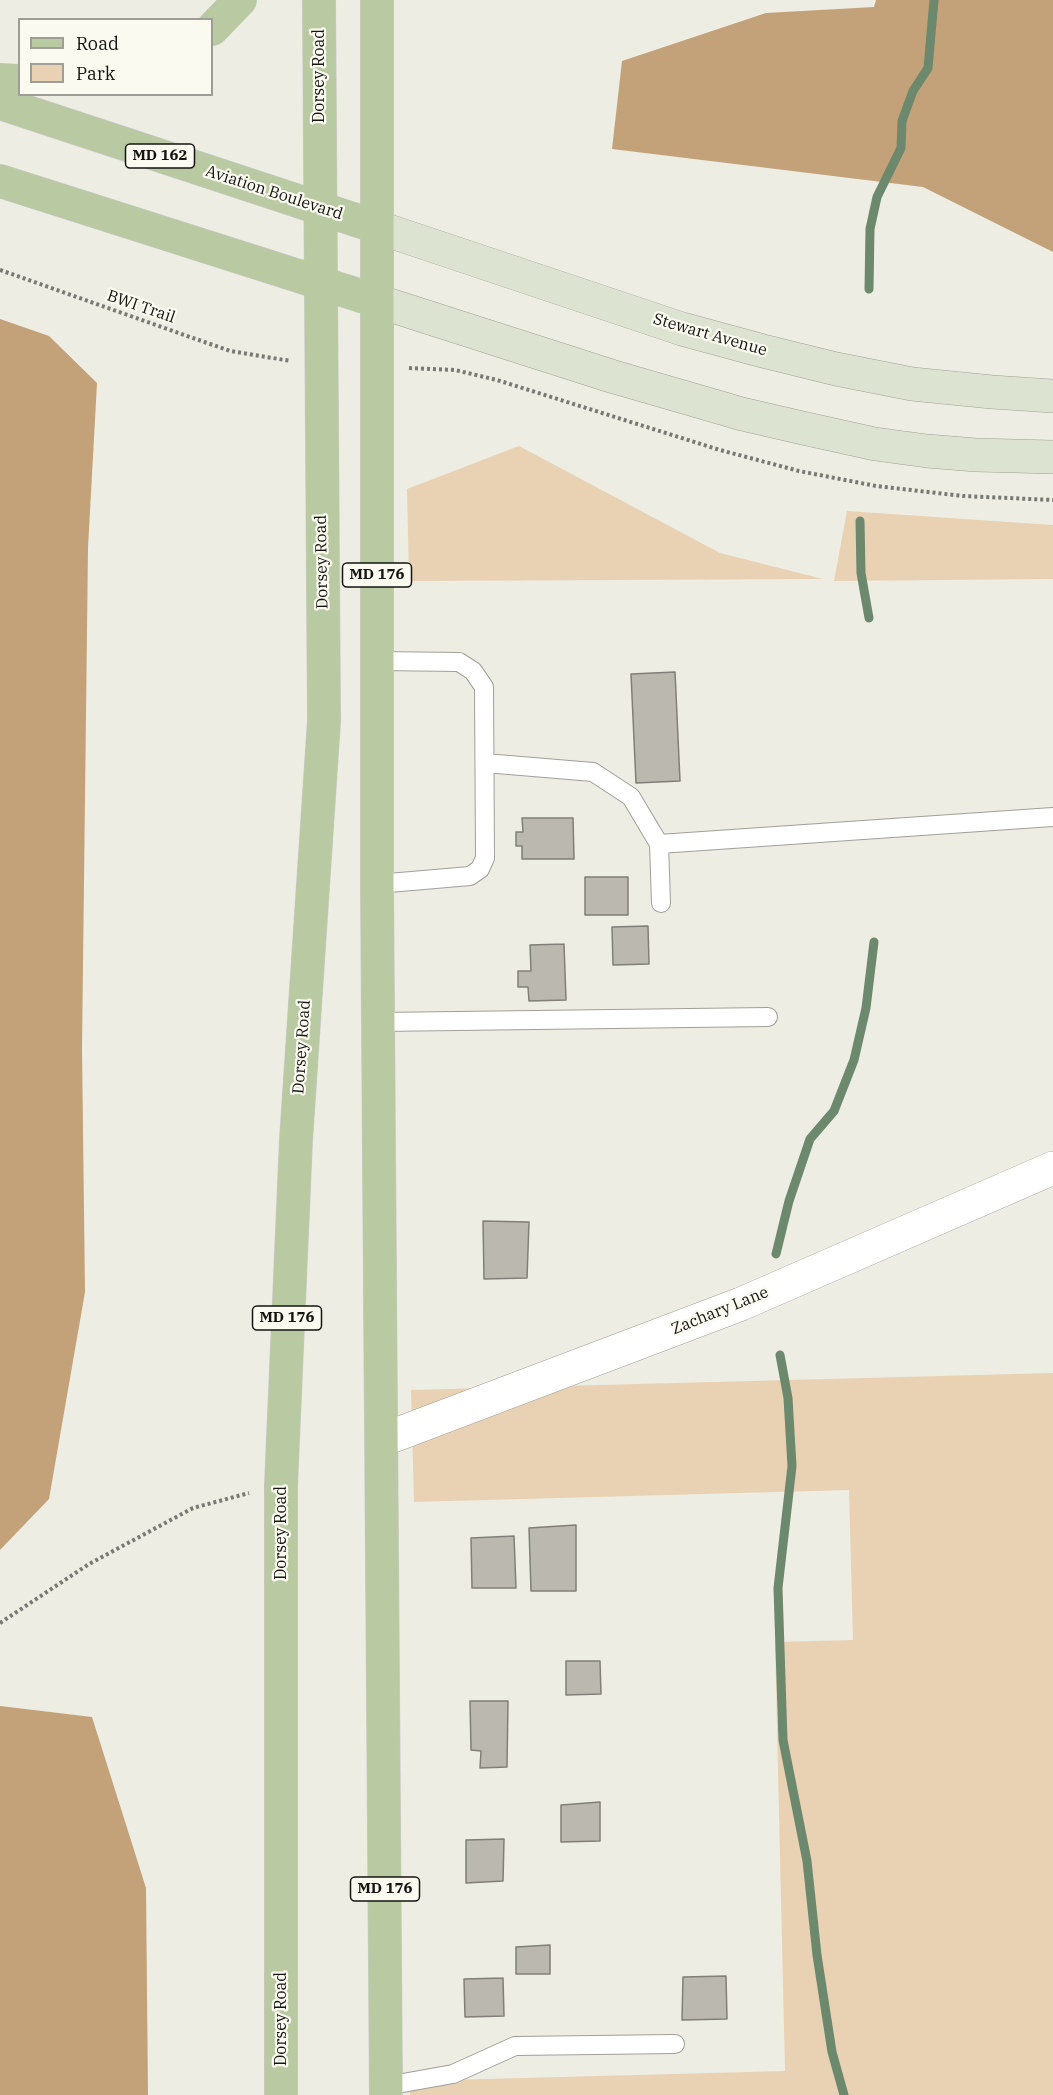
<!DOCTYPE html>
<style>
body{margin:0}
#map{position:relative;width:1053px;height:2095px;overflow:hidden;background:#edede4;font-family:"IBM Plex Serif",serif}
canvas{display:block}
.legend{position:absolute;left:18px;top:18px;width:195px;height:78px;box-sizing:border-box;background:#fafaf1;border:2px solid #9e9e97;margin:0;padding:8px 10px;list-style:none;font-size:18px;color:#141411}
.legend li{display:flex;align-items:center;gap:12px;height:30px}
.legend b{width:30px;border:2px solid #9e9e97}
</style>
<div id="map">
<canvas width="1053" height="2095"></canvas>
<ul class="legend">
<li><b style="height:8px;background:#b9caa3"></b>Road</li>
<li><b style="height:16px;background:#e9d2b4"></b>Park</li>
</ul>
</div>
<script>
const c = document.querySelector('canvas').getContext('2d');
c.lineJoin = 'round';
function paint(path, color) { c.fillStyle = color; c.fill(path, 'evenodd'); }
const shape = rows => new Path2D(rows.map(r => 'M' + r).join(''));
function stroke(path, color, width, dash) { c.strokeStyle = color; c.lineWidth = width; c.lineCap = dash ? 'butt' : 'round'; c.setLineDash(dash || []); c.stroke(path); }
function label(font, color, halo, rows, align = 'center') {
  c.font = font + ' "IBM Plex Serif",serif'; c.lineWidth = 4.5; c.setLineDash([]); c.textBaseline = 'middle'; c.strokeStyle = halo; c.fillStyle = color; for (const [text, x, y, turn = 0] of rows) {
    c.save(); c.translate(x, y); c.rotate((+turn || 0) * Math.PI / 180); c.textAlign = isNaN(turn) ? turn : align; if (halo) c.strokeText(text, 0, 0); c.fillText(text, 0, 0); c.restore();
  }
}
paint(shape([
 [519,446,720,553,823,579,409,581,407,489],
 [847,511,1053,525,1053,579,834,581],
 [1053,1373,1053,2095,410,2095,410,2081,785,2071,775,1642,853,1640,849,1490,414,1502,411,1390]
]), '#e9d2b4');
paint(shape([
 [876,0,1053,0,1053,252,923,187,612,149,622,61,766,13,874,7],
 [0,319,49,336,97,383,88,548,82,1048,85,1292,49,1499,0,1550],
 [0,1706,92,1717,146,1888,148,2095,0,2095]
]), '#c3a279');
stroke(shape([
 [869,289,870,229,877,197,901,148,902,121,913,91,928,68,934,0],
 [860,521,861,573,869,618],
 [776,1254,789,1201,810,1139,834,1111,854,1060,866,1008,874,942],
 [780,1355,788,1398,792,1466,778,1588,783,1740,807,1861,817,1955,832,2052,844,2095]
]), '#6c886d', 9);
const building = shape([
 [675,672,680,781,636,783,631,674,675,672],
 [522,818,573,818,574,859,522,859,522,846,516,846,516,832,523,832,522,818],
 [585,877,628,877,628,915,585,915,585,877],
 [648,926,649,964,613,965,612,927,648,926],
 [564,944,566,1000,529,1001,528,987,518,987,518,971,531,971,530,945,564,944],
 [483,1221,529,1222,527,1278,484,1279,483,1221],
 [576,1525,576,1591,531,1591,529,1528,576,1525],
 [514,1536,516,1588,472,1588,471,1538,514,1536],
 [566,1661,600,1661,601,1694,566,1695,566,1661],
 [470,1701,508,1701,507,1767,480,1768,481,1751,471,1750,470,1701],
 [600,1802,600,1841,561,1842,561,1805,600,1802],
 [504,1839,503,1881,466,1883,466,1840,504,1839],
 [550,1945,550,1974,516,1974,516,1947,550,1945],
 [726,1976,727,2019,682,2020,683,1977,726,1976],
 [503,1978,504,2016,465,2017,464,1979,503,1978]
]);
paint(building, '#bbb8af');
stroke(building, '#817f77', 1.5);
const lane = shape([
 [377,661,459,662,473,671,484,687,485,858,480,869,470,876,377,884],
 [485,763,593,772,631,797,659,844,661,903],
 [659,844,1053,817],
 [379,1022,768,1017],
 [386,2086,453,2074,515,2046,675,2044]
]);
const street = shape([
 [382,1440,741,1304,1053,1168]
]);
const secondary = shape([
 [377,227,682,329,763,351,836,369,912,384,992,392,1053,396],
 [377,301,611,376,742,414,807,429,875,444,927,451,976,455,1053,457]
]);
const primary = shape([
 [377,0,377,884,386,2095],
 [212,29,240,0],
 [0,80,20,81],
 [0,103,377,227],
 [0,181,377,301],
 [281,2095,281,1485,296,1140,324,721,319,0]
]);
stroke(lane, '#a0a098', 20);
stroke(street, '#a0a098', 34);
stroke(secondary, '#a0a098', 34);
stroke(primary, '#cbcbcb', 34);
stroke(shape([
 [0,270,230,351,291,361],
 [409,368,455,370,497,380,720,450,799,471,876,486,963,496,1053,500],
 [0,1623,89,1564,193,1508,249,1493]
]), '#797974', 4, [3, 3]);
stroke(lane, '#fff', 18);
stroke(street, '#fff', 33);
stroke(secondary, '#dce4d1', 33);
stroke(primary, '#b9caa3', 33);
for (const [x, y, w] of [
 [160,156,69],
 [377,575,69],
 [287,1318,69],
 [385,1889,69]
]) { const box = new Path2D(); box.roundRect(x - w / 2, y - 12, w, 24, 4.5); c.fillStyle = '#fafaf1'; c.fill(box); stroke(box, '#141411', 1.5); }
label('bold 15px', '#141411', null, [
 ["MD 162",160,156],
 ["MD 176",377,575],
 ["MD 176",287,1318],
 ["MD 176",385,1889]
]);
label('16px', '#141411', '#fafaf1', [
 ["Dorsey Road",319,76,-90],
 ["Aviation Boulevard",274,193,18],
 ["BWI Trail",141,307,19],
 ["Stewart Avenue",710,335,16],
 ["Dorsey Road",322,562,-91],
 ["Dorsey Road",302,1047,-86],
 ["Zachary Lane",720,1311,-22],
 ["Dorsey Road",281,1533,-90],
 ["Dorsey Road",281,2019,-90]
]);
</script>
